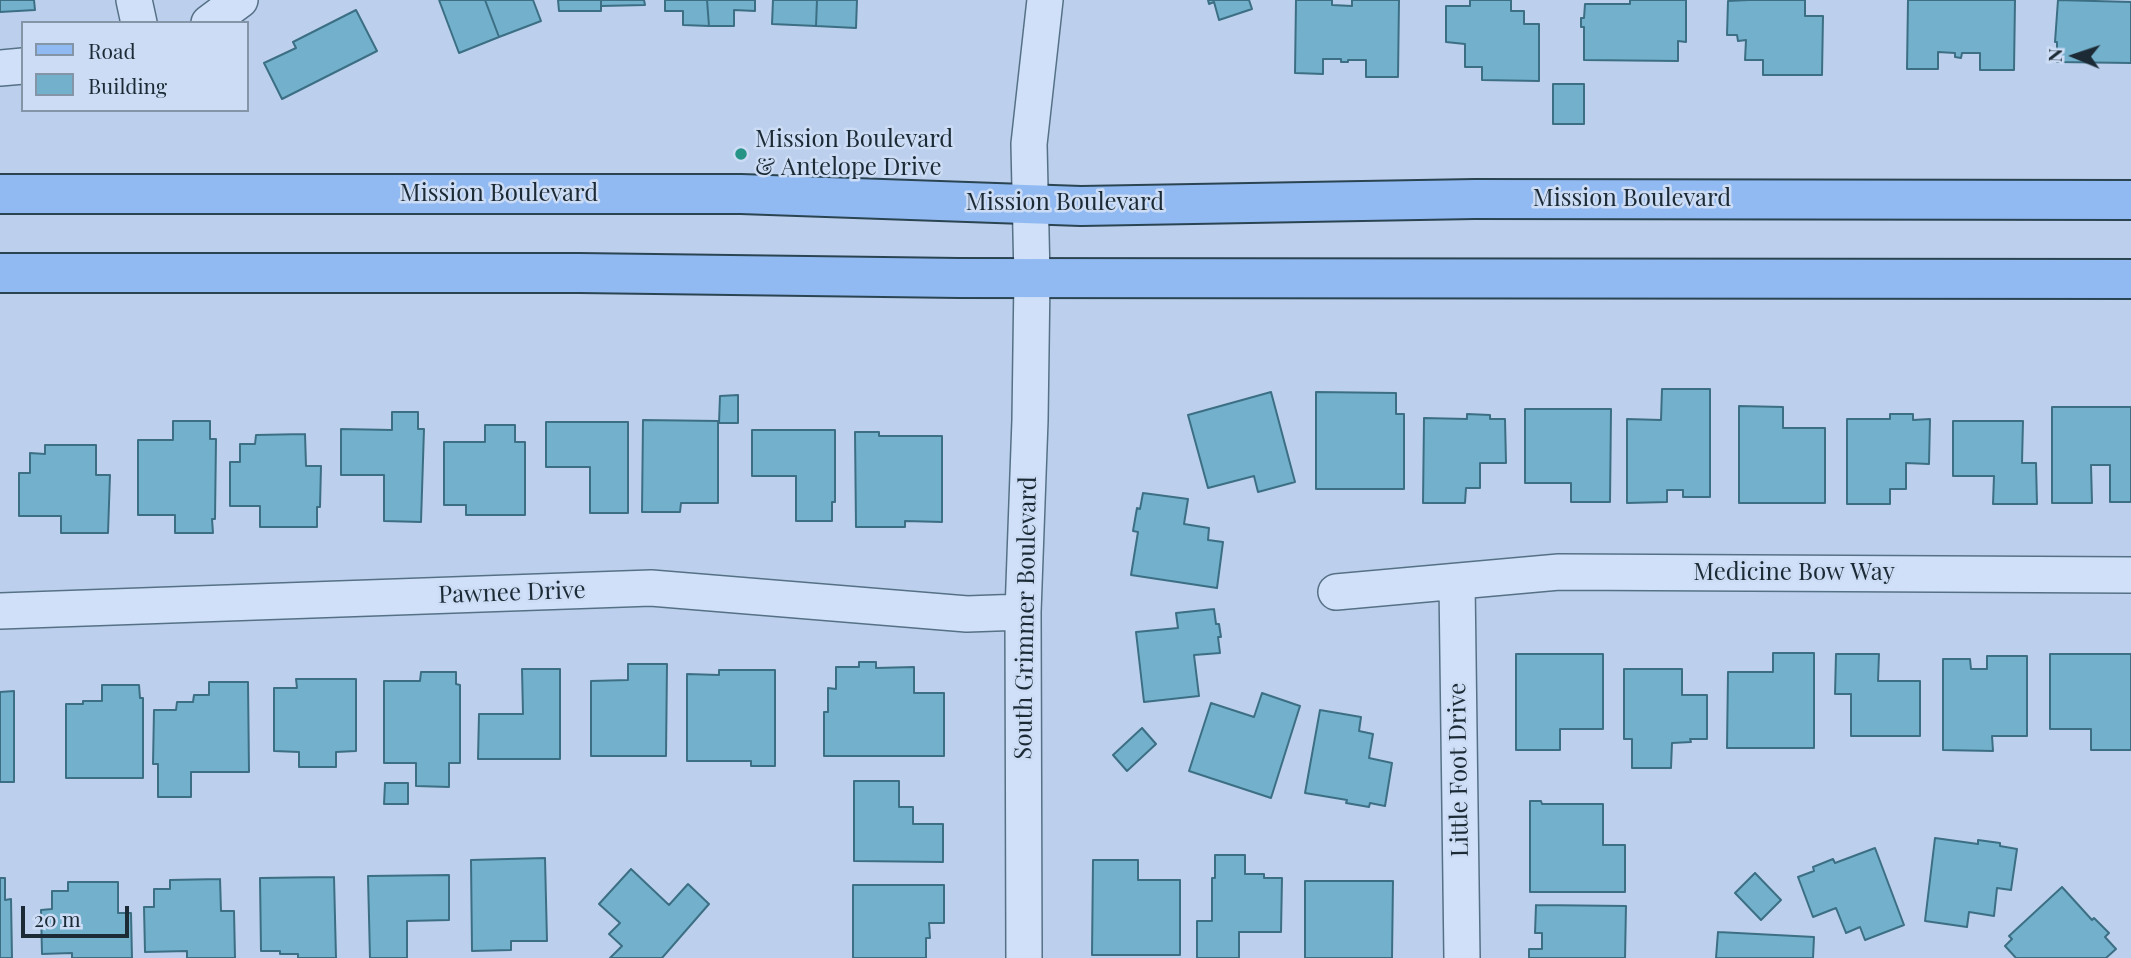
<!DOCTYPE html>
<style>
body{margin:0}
#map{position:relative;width:2131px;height:958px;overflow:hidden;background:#bcd0ed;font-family:"Playfair Display",serif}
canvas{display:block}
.legend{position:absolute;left:21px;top:21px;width:228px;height:91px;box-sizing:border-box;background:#ccdcf5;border:2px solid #8595a8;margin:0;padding:9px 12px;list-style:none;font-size:21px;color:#1b2a34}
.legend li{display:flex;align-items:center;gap:14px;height:35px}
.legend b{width:35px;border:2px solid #8595a8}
.north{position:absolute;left:2040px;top:21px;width:70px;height:70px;-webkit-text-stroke:5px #ccdcf5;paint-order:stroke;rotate:272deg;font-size:19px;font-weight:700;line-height:28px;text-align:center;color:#1b2a34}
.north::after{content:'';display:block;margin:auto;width:24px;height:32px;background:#1b2a34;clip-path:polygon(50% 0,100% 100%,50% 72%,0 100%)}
.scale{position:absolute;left:21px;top:906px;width:108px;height:32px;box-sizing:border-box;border:4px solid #1b2a34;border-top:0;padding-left:9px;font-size:21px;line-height:24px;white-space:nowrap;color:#1b2a34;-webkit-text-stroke:5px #ccdcf5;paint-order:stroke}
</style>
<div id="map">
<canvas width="2131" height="958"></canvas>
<ul class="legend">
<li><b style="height:9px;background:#92baf2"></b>Road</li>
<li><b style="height:19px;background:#72b0cc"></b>Building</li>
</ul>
<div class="north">N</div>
<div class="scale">20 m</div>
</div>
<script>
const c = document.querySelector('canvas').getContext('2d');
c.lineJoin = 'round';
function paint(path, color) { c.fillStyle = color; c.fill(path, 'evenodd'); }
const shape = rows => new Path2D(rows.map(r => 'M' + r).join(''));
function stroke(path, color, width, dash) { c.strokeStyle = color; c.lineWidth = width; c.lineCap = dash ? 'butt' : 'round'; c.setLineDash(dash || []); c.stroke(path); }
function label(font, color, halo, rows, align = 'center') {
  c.font = font + ' "Playfair Display",serif'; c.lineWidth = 5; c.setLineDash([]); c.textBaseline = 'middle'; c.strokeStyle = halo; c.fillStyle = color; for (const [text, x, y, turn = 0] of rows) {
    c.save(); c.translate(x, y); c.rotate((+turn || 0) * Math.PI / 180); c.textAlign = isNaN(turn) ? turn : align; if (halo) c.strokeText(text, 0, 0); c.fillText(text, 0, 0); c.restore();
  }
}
const building = shape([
 [0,0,34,0,35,10,0,12,0,0],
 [439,0,485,0,499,37,459,53,439,0],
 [485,0,533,0,541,21,499,37,485,0],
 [558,0,601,0,601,11,559,11,558,0],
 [601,0,644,0,645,5,601,6,601,0],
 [665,0,707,0,709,26,683,25,683,11,665,11,665,0],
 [707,0,755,0,755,11,734,10,734,26,709,26,707,0],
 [773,0,817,0,816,26,772,24,773,0],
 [817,0,857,0,856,28,816,26,817,0],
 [1208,0,1249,0,1252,9,1219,20,1214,2,1209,4,1208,0],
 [1296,0,1332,0,1332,5,1352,6,1352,0,1399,0,1398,77,1366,77,1366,60,1348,60,1348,62,1341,62,1341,59,1323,59,1323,74,1295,73,1296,0],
 [1470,0,1511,0,1511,11,1524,11,1524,24,1539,24,1539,81,1482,80,1482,67,1465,67,1465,44,1446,42,1446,6,1470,6,1470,0],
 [1630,0,1686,0,1686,42,1678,41,1678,61,1584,60,1584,27,1581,27,1581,18,1584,18,1585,4,1630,4,1630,0],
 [1749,0,1805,0,1805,16,1823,16,1822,75,1763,75,1763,60,1745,60,1746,40,1738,41,1737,35,1727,35,1728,1,1749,0],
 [1908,0,2015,0,2014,70,1980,70,1980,53,1962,53,1961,58,1955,57,1955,53,1938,52,1938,69,1907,69,1908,0],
 [2058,0,2131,2,2131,63,2057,62,2057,42,2055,42,2058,0],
 [356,10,377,51,282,99,264,63,296,48,293,42,356,10],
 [1553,84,1584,84,1584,124,1553,124,1553,84],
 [1662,389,1710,389,1710,497,1683,497,1683,490,1667,490,1667,502,1627,503,1627,419,1661,420,1662,389],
 [1271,392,1295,482,1258,492,1254,476,1208,488,1188,415,1271,392],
 [1316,392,1396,393,1396,414,1404,414,1404,489,1316,489,1316,392],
 [738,395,738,423,719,423,720,396,738,395],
 [1739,406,1783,407,1783,428,1825,428,1825,503,1739,503,1739,406],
 [2052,407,2131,407,2131,502,2110,502,2110,465,2091,465,2092,503,2052,503,2052,407],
 [1525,409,1611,409,1610,502,1571,502,1571,483,1525,483,1525,409],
 [392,412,418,412,418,429,424,429,421,522,384,521,384,475,341,475,341,429,392,430,392,412],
 [1467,414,1490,415,1490,419,1505,419,1506,463,1480,463,1480,488,1466,488,1465,503,1423,503,1424,418,1467,419,1467,414],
 [1890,414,1913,414,1913,420,1930,419,1929,464,1906,463,1906,489,1890,489,1890,504,1847,504,1847,419,1890,419,1890,414],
 [643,420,718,421,718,503,681,503,680,512,642,512,643,420],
 [173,421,210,421,210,439,216,439,215,519,212,519,213,533,175,533,175,515,138,515,138,440,173,440,173,421],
 [1953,421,2023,421,2022,463,2036,463,2037,504,1993,504,1994,476,1953,476,1953,421],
 [546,422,628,422,628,513,590,513,590,467,546,467,546,422],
 [485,425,515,425,515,442,525,442,525,515,466,515,466,505,444,505,444,442,485,442,485,425],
 [752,430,835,430,835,502,832,502,832,521,796,521,796,476,752,476,752,430],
 [855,432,879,432,879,436,942,436,942,522,905,521,905,527,856,527,855,432],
 [305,434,306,466,321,466,320,507,317,507,317,527,260,527,260,506,230,506,230,462,240,462,240,444,255,444,256,435,305,434],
 [45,445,96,445,96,475,110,475,108,533,61,533,61,516,19,516,19,473,30,473,30,453,45,454,45,445],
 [1143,493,1188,499,1184,524,1209,528,1208,540,1223,542,1217,588,1131,575,1138,532,1133,531,1137,508,1140,509,1143,493],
 [1214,609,1216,624,1219,624,1221,637,1218,637,1220,653,1194,655,1199,696,1144,702,1136,632,1178,628,1176,613,1214,609],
 [1773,653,1814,653,1814,748,1727,748,1728,672,1773,672,1773,653],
 [1516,654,1603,654,1603,729,1560,729,1560,750,1516,750,1516,654],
 [1836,654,1879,654,1878,681,1920,681,1920,736,1851,736,1851,694,1835,694,1836,654],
 [2050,654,2131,654,2131,750,2091,750,2091,729,2050,729,2050,654],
 [1987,656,2027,656,2027,736,1992,736,1993,751,1943,750,1943,659,1970,659,1971,669,1987,669,1987,656],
 [859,662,876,662,876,668,914,667,914,693,944,693,944,756,824,756,824,712,828,712,828,688,836,689,836,667,859,667,859,662],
 [628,664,667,664,666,756,591,756,591,681,628,680,628,664],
 [522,669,560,669,560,759,478,759,479,714,523,714,522,669],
 [1624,669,1682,669,1682,695,1707,695,1707,739,1690,739,1691,742,1672,743,1671,768,1632,768,1632,739,1624,739,1624,669],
 [719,670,775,670,775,766,751,766,751,761,687,761,687,674,719,675,719,670],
 [421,672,456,672,456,684,460,685,460,763,449,763,449,787,416,786,416,763,384,763,384,681,420,681,421,672],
 [296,679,356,679,356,751,336,752,336,767,299,767,299,752,274,751,274,688,297,688,296,679],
 [209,682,248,682,249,772,191,772,191,797,158,797,158,764,153,764,154,710,176,710,177,702,193,702,194,695,209,695,209,682],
 [102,685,139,685,140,698,143,698,143,778,66,778,66,704,83,704,83,701,102,701,102,685],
 [14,691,14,782,0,782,0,692,14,691],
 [1262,693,1300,706,1271,798,1189,771,1211,703,1254,717,1262,693],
 [1320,710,1361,717,1359,731,1373,734,1369,758,1392,763,1385,806,1370,803,1369,807,1346,803,1347,800,1305,793,1320,710],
 [1142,728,1156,744,1127,771,1113,755,1142,728],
 [854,781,899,781,899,807,913,807,913,824,943,824,943,862,854,861,854,781],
 [385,783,408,783,408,804,384,804,385,783],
 [1530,801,1541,801,1542,804,1603,804,1603,845,1625,845,1625,892,1530,892,1530,801],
 [1935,838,1978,844,1978,840,2000,843,2000,846,2017,849,2011,890,1997,888,1994,916,1969,912,1967,927,1925,921,1935,838],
 [1875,848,1904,925,1865,940,1860,927,1846,933,1836,908,1813,917,1798,877,1814,871,1813,867,1833,859,1835,863,1875,848],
 [1215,855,1245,855,1245,874,1264,874,1264,878,1282,878,1281,932,1239,932,1239,958,1197,958,1197,921,1212,921,1212,878,1215,878,1215,855],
 [545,858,547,941,511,941,511,950,472,951,471,860,545,858],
 [1093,860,1138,860,1138,880,1180,880,1180,955,1092,955,1093,860],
 [631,869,669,905,688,884,709,904,662,958,610,958,622,946,609,934,620,923,599,904,631,869],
 [1755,873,1781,900,1761,920,1735,893,1755,873],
 [449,875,449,920,407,921,407,958,370,958,368,876,449,875],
 [334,877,336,958,298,958,298,954,280,954,280,951,261,951,260,878,334,877],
 [0,878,5,878,5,900,11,899,12,958,0,958,0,878],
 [220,879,221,911,234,911,235,958,187,958,187,951,145,952,144,907,154,907,154,889,170,889,170,880,220,879],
 [1305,881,1393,881,1392,958,1305,958,1305,881],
 [68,882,118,882,118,913,131,913,132,958,72,958,72,953,42,954,41,910,52,909,52,891,68,891,68,882],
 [853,885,944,885,944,923,929,923,930,938,926,938,926,958,853,958,853,885],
 [2062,887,2092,920,2094,918,2109,933,2105,937,2116,949,2106,958,2016,958,2005,946,2012,939,2009,936,2062,887],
 [1536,905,1626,906,1625,958,1529,958,1529,949,1542,949,1542,933,1535,933,1536,905],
 [1718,932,1814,937,1813,958,1716,958,1718,932]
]);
paint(building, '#72b0cc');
stroke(building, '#3c6f84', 2);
const street = shape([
 [134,0,139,23],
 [209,23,240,0],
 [0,68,23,66],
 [1457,582,1462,958],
 [1336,592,1559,572,2131,575],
 [0,611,651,588,967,614,1023,612],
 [1024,958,1023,612,1030,420,1032,278,1029,144,1045,0]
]);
const primary = shape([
 [0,194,741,194,1081,206,1475,199,2131,200],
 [0,273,579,273,959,278,2131,279]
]);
stroke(street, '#567185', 38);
stroke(primary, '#2b4452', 42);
stroke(street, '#cfe0f8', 35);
stroke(primary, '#92baf2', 38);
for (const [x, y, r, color] of [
 [741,154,7,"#269387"]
]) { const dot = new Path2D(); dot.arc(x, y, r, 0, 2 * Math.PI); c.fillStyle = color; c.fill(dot); stroke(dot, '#ccdcf5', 2.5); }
label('24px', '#1b2a34', '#ccdcf5', [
 ["Mission Boulevard",755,140],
 ["& Antelope Drive",755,168]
], 'left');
label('24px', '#1b2a34', '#ccdcf5', [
 ["Mission Boulevard",499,194],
 ["Mission Boulevard",1632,199],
 ["Mission Boulevard",1065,203],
 ["Medicine Bow Way",1794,573],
 ["Pawnee Drive",512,593,-2],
 ["South Grimmer Boulevard",1026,618,-89],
 ["Little Foot Drive",1459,770,-91]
]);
</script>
